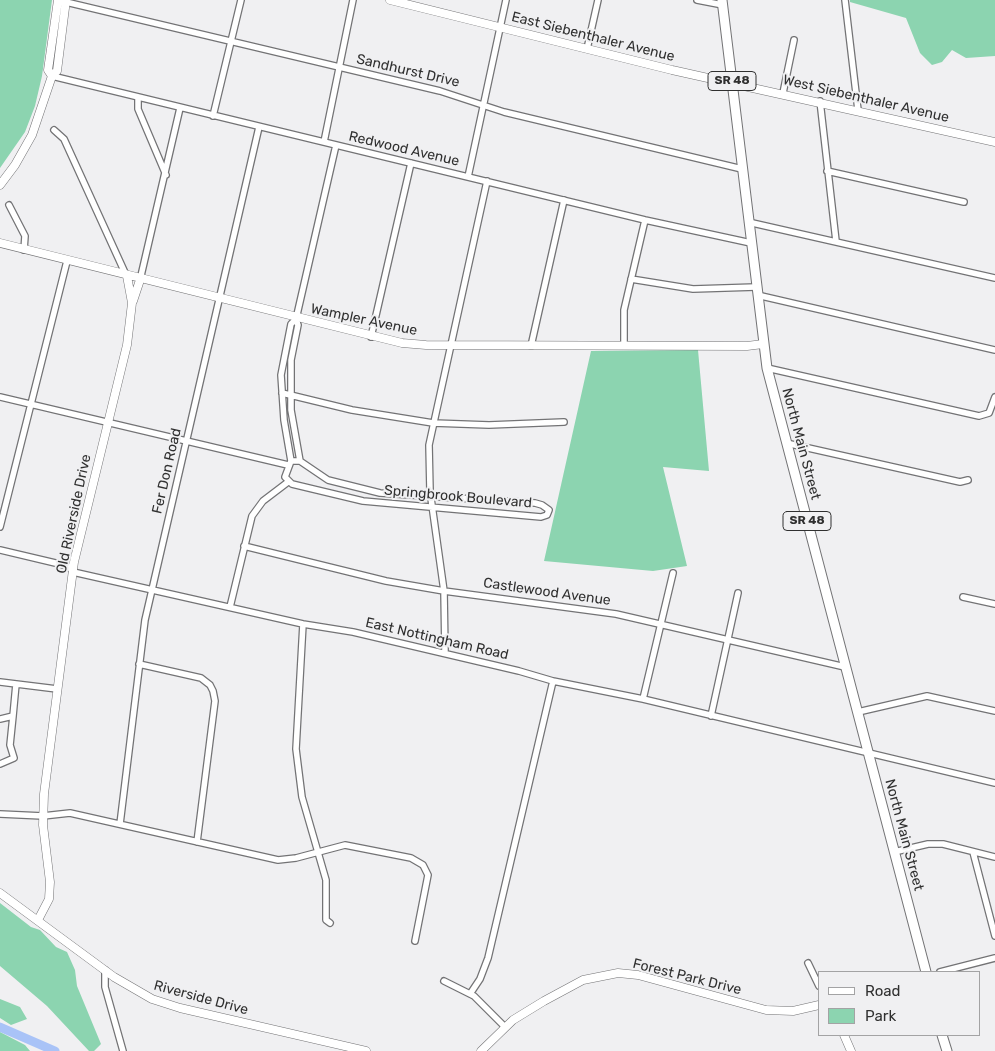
<!DOCTYPE html>
<style>
body{margin:0}
#map{position:relative;width:995px;height:1051px;overflow:hidden;background:#f0f0f2;font-family:Rubik,sans-serif}
canvas{display:block}
.legend{position:absolute;left:818px;top:971px;width:162px;height:65px;box-sizing:border-box;background:#f0f0f2;border:1px solid #a3a3a4;margin:0;padding:6px 9px;list-style:none;font-size:15px;color:#303030}
.legend li{display:flex;align-items:center;gap:10px;height:25px}
.legend b{width:25px;border:1px solid #a3a3a4}
</style>
<div id="map">
<canvas width="995" height="1051"></canvas>
<ul class="legend">
<li><b style="height:6px;background:#fff"></b>Road</li>
<li><b style="height:14px;background:#8cd4b0"></b>Park</li>
</ul>
</div>
<script>
const c = document.querySelector('canvas').getContext('2d');
c.lineJoin = 'round';
function paint(path, color) { c.fillStyle = color; c.fill(path, 'evenodd'); }
const shape = rows => new Path2D(rows.map(r => 'M' + r).join(''));
function stroke(path, color, width, dash) { c.strokeStyle = color; c.lineWidth = width; c.lineCap = dash ? 'butt' : 'round'; c.setLineDash(dash || []); c.stroke(path); }
function label(font, color, halo, rows, align = 'center') {
  c.font = font + ' Rubik,sans-serif'; c.lineWidth = 4; c.setLineDash([]); c.textBaseline = 'middle'; c.strokeStyle = halo; c.fillStyle = color; for (const [text, x, y, turn = 0] of rows) {
    c.save(); c.translate(x, y); c.rotate((+turn || 0) * Math.PI / 180); c.textAlign = isNaN(turn) ? turn : align; if (halo) c.strokeText(text, 0, 0); c.fillText(text, 0, 0); c.restore();
  }
}
paint(shape([
 [0,0,52,0,42,76,35,106,25,132,0,168],
 [850,0,995,0,995,56,966,58,952,50,942,62,932,65,920,53,906,18,850,2],
 [698,350,709,471,663,467,687,566,653,571,544,561,591,351],
 [0,903,31,927,40,930,56,947,67,952,75,970,77,986,101,1044,94,1051,89,1051,47,1006,0,966],
 [0,999,20,1007,27,1019,11,1025,0,1018],
 [0,1032,25,1045,30,1051,0,1051]
]), '#8cd4b0');
stroke(shape([
 [0,1027,55,1051]
]), '#a9c3f7', 9);
const street = shape([
 [697,0,723,5],
 [845,0,858,110],
 [66,2,440,91,504,112,742,169],
 [587,49,598,0],
 [52,76,645,220,751,243],
 [783,93,794,40],
 [138,98,138,109,166,175],
 [820,101,836,241],
 [213,116,241,0],
 [54,130,64,139,126,275],
 [324,142,353,0],
 [827,171,964,202],
 [468,177,506,0],
 [9,205,25,236,24,250],
 [748,222,995,278],
 [631,279,693,289,756,287],
 [140,280,180,108],
 [757,295,995,350],
 [371,337,411,163],
 [624,345,624,310,645,220],
 [531,346,564,200],
 [767,368,979,416,989,413,995,397],
 [282,393,352,410,433,423,489,425,564,422],
 [0,397,288,465],
 [786,443,960,482,968,480],
 [291,461,300,461,328,480,380,493,535,503,542,505,549,510,547,515,541,517,363,501,292,484,285,477,291,461],
 [291,461,284,420,281,375,291,324,296,319],
 [300,461,291,410,291,360,298,325,296,319,336,145],
 [0,527,67,261],
 [244,546,386,581,444,591,616,614,845,667],
 [0,550,68,566,73,572,303,624,353,632,519,671,553,681,643,699,995,783],
 [963,597,995,604],
 [230,607,252,516,263,501,288,482],
 [303,624,296,749,302,797,326,880,326,920,330,923],
 [445,653,444,591,430,491,429,445,487,181],
 [139,664,201,678,210,685,213,691,215,701,197,842],
 [0,682,57,689],
 [643,699,673,573],
 [858,712,927,696,995,711],
 [13,716,16,684],
 [711,716,738,593],
 [0,719,13,716,10,745,14,758,0,764],
 [0,814,43,816,70,813,278,860,296,858,345,845,411,858,423,865,428,875,415,941],
 [120,824,145,620,259,127],
 [894,852,928,844,943,844,995,857],
 [973,852,995,936],
 [808,963,819,986],
 [105,970,105,987,123,1051],
 [940,972,995,958],
 [444,981,474,996,505,1027],
 [470,994,480,979,488,958,553,681]
]);
const secondary = shape([
 [390,0,672,70,995,142],
 [52,76,48,70,58,0],
 [0,185,15,165,32,135,52,76,57,71,66,0],
 [0,243,402,343,426,345,747,346,763,344],
 [133,301,140,280],
 [0,893,114,977,152,999,180,1008,366,1051],
 [38,920,49,899,50,882,43,825,44,794,74,562,127,345,132,303,127,276],
 [844,1035,851,1051],
 [481,1051,513,1020,544,1001,583,980,618,973,638,975,766,1010,793,1011,819,1005]
]);
const primary = shape([
 [722,0,767,368,926,972],
 [942,1035,947,1051]
]);
stroke(street, '#737375', 8);
stroke(secondary, '#737375', 9);
stroke(primary, '#737375', 11);
stroke(street, '#fff', 5.5);
stroke(secondary, '#fff', 8);
stroke(primary, '#fff', 9);
for (const [x, y, w] of [
 [732,81,48],
 [807,521,48]
]) { const box = new Path2D(); box.roundRect(x - w / 2, y - 9.5, w, 19, 4); c.fillStyle = '#f0f0f2'; c.fill(box); stroke(box, '#303030', 1); }
label('bold 12px', '#303030', null, [
 ["SR 48",732,81],
 ["SR 48",807,521]
]);
label('14px', '#303030', '#f0f0f2', [
 ["East Siebenthaler Avenue",593,37,14],
 ["Sandhurst Drive",408,71,13],
 ["West Siebenthaler Avenue",866,99,13],
 ["Redwood Avenue",404,149,13],
 ["Wampler Avenue",364,320,12],
 ["North Main Street",801,444,75],
 ["Fer Don Road",167,471,-77],
 ["Springbrook Boulevard",458,497,5],
 ["Old Riverside Drive",74,514,-78],
 ["Castlewood Avenue",547,592,8],
 ["East Nottingham Road",437,639,13],
 ["North Main Street",904,835,75],
 ["Forest Park Drive",687,977,14],
 ["Riverside Drive",201,998,15]
]);
</script>
